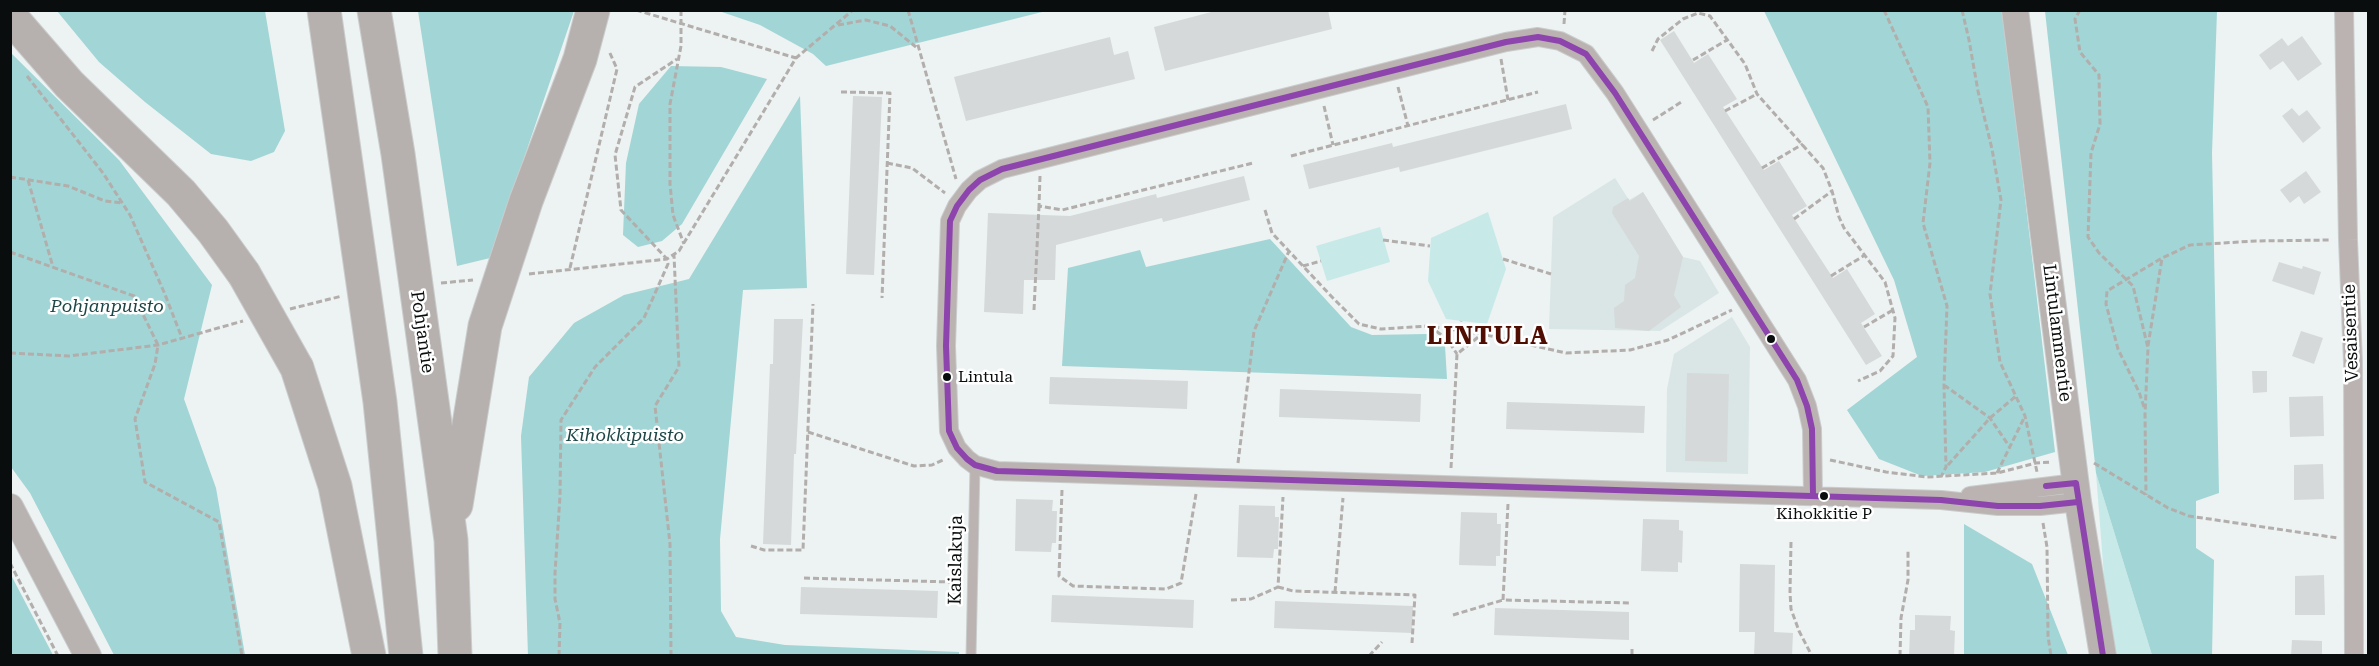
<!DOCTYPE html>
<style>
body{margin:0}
#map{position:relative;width:2379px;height:666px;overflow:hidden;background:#edf2f2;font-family:"Roboto Serif",serif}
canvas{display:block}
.frame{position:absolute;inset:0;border:12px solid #0a0d0d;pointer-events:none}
</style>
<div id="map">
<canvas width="2379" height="666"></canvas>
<div class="frame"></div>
</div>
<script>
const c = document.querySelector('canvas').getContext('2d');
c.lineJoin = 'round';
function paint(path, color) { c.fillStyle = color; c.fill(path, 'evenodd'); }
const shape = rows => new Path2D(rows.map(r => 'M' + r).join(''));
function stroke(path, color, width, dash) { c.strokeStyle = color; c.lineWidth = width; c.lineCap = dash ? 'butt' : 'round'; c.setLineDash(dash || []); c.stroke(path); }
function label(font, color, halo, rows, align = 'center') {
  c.font = font + ' "Roboto Serif",serif'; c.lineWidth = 5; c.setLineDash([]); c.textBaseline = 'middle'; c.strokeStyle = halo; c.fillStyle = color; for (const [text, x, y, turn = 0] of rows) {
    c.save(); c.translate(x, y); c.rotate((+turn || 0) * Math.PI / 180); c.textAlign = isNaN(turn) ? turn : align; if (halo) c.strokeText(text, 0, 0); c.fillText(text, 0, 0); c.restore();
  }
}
paint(shape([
 [1615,178,1629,200,1643,192,1683,257,1700,261,1719,293,1660,331,1549,329,1553,217],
 [1732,317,1750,347,1748,474,1666,472,1667,389,1674,354]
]), '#dae6e6');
paint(shape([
 [1488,212,1506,269,1487,324,1446,319,1428,281,1431,238],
 [1380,227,1390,262,1327,281,1316,246],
 [2096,473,2152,655,2116,655,2105,589]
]), '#c7eae9');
paint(shape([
 [57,11,265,11,285,131,274,152,251,161,211,154,145,102,99,62],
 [418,11,574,11,490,258,457,266],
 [719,11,1046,11,826,66,813,54,760,25],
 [1764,11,2003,11,2055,452,1985,472,1922,476,1879,459,1847,410,1917,357,1894,280],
 [2045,11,2217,11,2212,153,2219,493,2196,501,2196,548,2214,560,2212,655,2152,655,2096,473],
 [11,53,119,160,212,285,184,399,216,488,245,655,114,655,30,493,11,467],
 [671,66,721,67,767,79,682,224,662,241,638,247,623,235,626,163,639,104],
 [800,96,807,288,743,290,720,539,721,611,736,637,785,645,959,652,959,655,528,655,521,436,529,377,574,323,624,295,689,279],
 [1270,239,1351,327,1372,335,1427,334,1445,346,1447,379,1062,366,1068,268,1140,250,1146,267],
 [1964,524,2032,564,2068,655,1964,655],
 [10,575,11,575,53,655,11,655]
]), '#a2d5d5');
paint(shape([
 [1219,10,1328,10,1332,29,1165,71,1154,27],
 [1674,31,1694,63,1708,54,1737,99,1723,107,1764,170,1779,161,1807,206,1792,215,1833,278,1847,269,1875,314,1861,323,1882,356,1866,365,1660,40],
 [2302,36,2322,64,2298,81,2283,61,2270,70,2259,55,2282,38,2288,46],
 [1110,37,1114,55,1128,51,1135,79,966,121,954,77],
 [853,96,882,97,874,275,846,274],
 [1566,104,1572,129,1400,172,1399,167,1309,189,1303,165,1392,143,1393,147],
 [2292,108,2299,116,2307,110,2321,128,2303,143,2282,116],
 [2306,171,2321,192,2304,204,2299,196,2290,203,2280,190],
 [1244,176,1250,200,1163,222,1162,218,1056,245,1055,280,1024,280,1023,314,984,312,988,213,1070,216,1156,194,1157,198],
 [1643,192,1683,257,1674,295,1681,307,1649,331,1615,328,1614,308,1624,301,1625,285,1635,278,1639,256,1612,213,1613,207,1628,198,1630,201],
 [2279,262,2302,269,2303,266,2321,272,2314,295,2272,281],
 [774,319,803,319,796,454,794,454,791,545,763,544,770,364,773,364],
 [2301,331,2323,338,2314,364,2292,356],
 [2252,371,2267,371,2267,392,2253,393],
 [1687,373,1729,374,1727,462,1685,461],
 [1050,377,1188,381,1187,409,1049,404],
 [1280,389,1421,394,1420,422,1279,417],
 [2323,396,2324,436,2290,437,2289,397],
 [1507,402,1645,406,1644,433,1506,429],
 [2323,464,2324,499,2294,500,2294,465],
 [1016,499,1053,500,1052,511,1057,511,1056,543,1052,543,1051,552,1015,551],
 [1239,505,1275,506,1275,517,1279,517,1278,549,1274,549,1273,558,1237,557],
 [1461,512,1497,513,1497,524,1501,524,1500,556,1496,556,1496,566,1459,565],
 [1643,519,1679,520,1679,530,1683,531,1682,563,1678,562,1678,572,1641,571],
 [1740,564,1775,565,1774,632,1793,633,1792,656,1754,656,1755,632,1739,632],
 [2324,575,2325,615,2295,615,2295,576],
 [801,587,938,591,937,618,800,614],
 [1052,595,1194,600,1193,628,1051,622],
 [1275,601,1413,606,1412,633,1274,628],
 [1495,608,1629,612,1629,640,1494,635],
 [1915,615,1951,616,1950,630,1955,631,1954,656,1909,656,1910,630,1915,630],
 [2292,640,2322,641,2322,656,2291,656]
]), '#d5d9d9');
const lane = shape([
 [971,656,975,465]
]);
const street = shape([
 [2344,10,2348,240,2353,362,2354,656],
 [1813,496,1812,429,1807,406,1797,380,1615,93,1586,54,1560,41,1538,37,1506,42,1002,169,980,180,969,190,957,206,950,221,946,346,949,431,957,448,967,459,975,465,997,471,1633,491,1941,500,1998,506,2040,506,2078,502],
 [1970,496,2076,483]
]);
const secondary = shape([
 [2015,10,2078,502,2103,656],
 [10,507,88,656]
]);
const highway = shape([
 [324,10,380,402,406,656],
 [374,10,398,154,451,540,455,656],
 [10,16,69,84,181,193,213,231,244,274],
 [297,368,335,486,369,656],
 [456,505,485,326,526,201,580,59,593,10]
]);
stroke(lane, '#cacdcd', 11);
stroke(street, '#cacdcd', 20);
stroke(secondary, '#cacdcd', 28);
stroke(highway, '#cacdcd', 35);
stroke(shape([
 [636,10,796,58],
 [681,10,681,46,670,104,670,184,673,215,684,244],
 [908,10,956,179],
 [1884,10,1928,107,1930,163,1923,223,1947,306,1944,385,1946,467,1941,477],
 [1962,10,1969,40,1978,91,1992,149,2001,200,1990,294,2000,362,2025,416,2037,472],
 [2080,10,2075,19,2080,52,2099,75,2100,124,2091,153,2088,237,2099,253,2133,286,2148,348,2145,414,2146,495],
 [1564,24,1565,10],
 [838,25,866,20,890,26,916,47],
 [1652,51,1658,39,1683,19,1698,13,1710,16,1745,64,1757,94,1823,168,1832,191,1839,217,1844,228,1885,282,1895,318,1893,356,1880,371,1858,381],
 [1501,59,1508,100],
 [1693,60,1727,40],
 [27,76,103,173,130,215,164,292,182,338],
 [1398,87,1408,126],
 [841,92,890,93,882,298],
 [1324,106,1333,145],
 [1725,111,1757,94],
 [1653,120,1683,101],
 [1291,156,1538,92],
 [887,163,912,168,945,193],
 [1762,168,1803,144],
 [1040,176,1039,206,1062,210,1253,163],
 [10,177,68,186,105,201,122,203],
 [28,180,53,267],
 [1265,210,1272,233,1332,297,1359,324,1381,329,1428,326,1482,334,1566,353,1630,350,1668,340,1732,310],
 [1794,219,1832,191],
 [1383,240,1430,246],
 [10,252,134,296,158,345,155,364,135,419,145,482,219,522,242,656],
 [1503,259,1551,274],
 [1303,266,1321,261],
 [570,268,617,69,609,51],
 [529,274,667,259,679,251,796,58,853,10],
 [1831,276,1865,255],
 [441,283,473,280],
 [290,309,342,296],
 [1034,310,1039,206],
 [1429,326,1447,339,1457,354],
 [1864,327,1893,310],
 [1458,330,1461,321],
 [2148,346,2162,258],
 [10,353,69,356,158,345,243,321],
 [1944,385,1990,418,2009,446],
 [2144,407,2139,392,2118,349,2106,304,2107,291,2162,258,2190,245,2256,241,2331,240],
 [808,432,914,466,932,465,943,460],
 [1830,460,1886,472,1927,477,1997,473,2036,463,2052,462],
 [1238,463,1254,331,1289,251],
 [2094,463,2168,508,2189,516,2338,538],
 [1948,465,1990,418,2016,396],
 [1451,468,1457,354,1482,334],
 [1997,473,2025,416],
 [1062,490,1059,576,1073,586,1166,589,1181,583,1196,494],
 [1508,504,1503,600,1631,603],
 [2043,523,2047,547,2048,636,2051,656],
 [1791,542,1790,592,1791,609,1799,631,1812,656],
 [751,546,764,550,803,550,813,304],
 [10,563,58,656],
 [804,578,951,582],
 [1278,587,1293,591,1415,595,1412,643],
 [1335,592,1343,498],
 [1231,600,1251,599,1278,587,1283,497],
 [1453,615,1503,600],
 [1632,649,1632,656],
 [559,656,560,623,555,599,555,573,560,496,561,420,595,367,644,318,668,264,667,259,621,210,615,155,635,87,677,59],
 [671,656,670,544,655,406,679,367,674,255],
 [1369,656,1382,642],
 [1900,656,1901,618,1908,580,1908,550]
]), '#b2aeac', 3, [6, 3]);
stroke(lane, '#bab3b1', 9);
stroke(street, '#bab3b1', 18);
stroke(secondary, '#b8b2b1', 26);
stroke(highway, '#b6b1ae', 33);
const highwayBridge = shape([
 [244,274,297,368]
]);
stroke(highwayBridge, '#cacdcd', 35, []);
stroke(highwayBridge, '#b6b1ae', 33);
stroke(shape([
 [2046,486,2076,483,2103,656],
 [1813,496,1812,429,1807,406,1797,380,1615,93,1586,54,1560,41,1538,37,1506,42,1002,169,980,180,969,190,957,206,950,221,946,346,949,431,957,448,967,459,975,465,997,471,1941,500,1998,506,2040,506,2078,502]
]), '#8e44ad', 6);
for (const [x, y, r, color] of [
 [1771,339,5,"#0a0d0d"],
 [947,377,5,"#0a0d0d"],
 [1824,496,5,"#0a0d0d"]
]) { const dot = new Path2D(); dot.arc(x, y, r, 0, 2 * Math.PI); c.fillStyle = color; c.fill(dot); stroke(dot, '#fff', 2); }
label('16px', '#0a0d0d', '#fff', [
 ["Lintula",958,377],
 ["Kihokkitie P",1824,514,"center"]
], 'left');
label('italic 18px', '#1d4746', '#fff', [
 ["Pohjanpuisto",107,307],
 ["Kihokkipuisto",625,436]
]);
label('18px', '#0a0d0d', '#fff', [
 ["Pohjantie",422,332,82],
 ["Lintulammentie",2057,333,83],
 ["Vesaisentie",2351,333,-92],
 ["Kaislakuja",956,560,-89]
]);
c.letterSpacing = '1.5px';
label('bold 24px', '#500d02', '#fff', [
 ["LINTULA",1488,337]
]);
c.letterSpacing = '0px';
</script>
